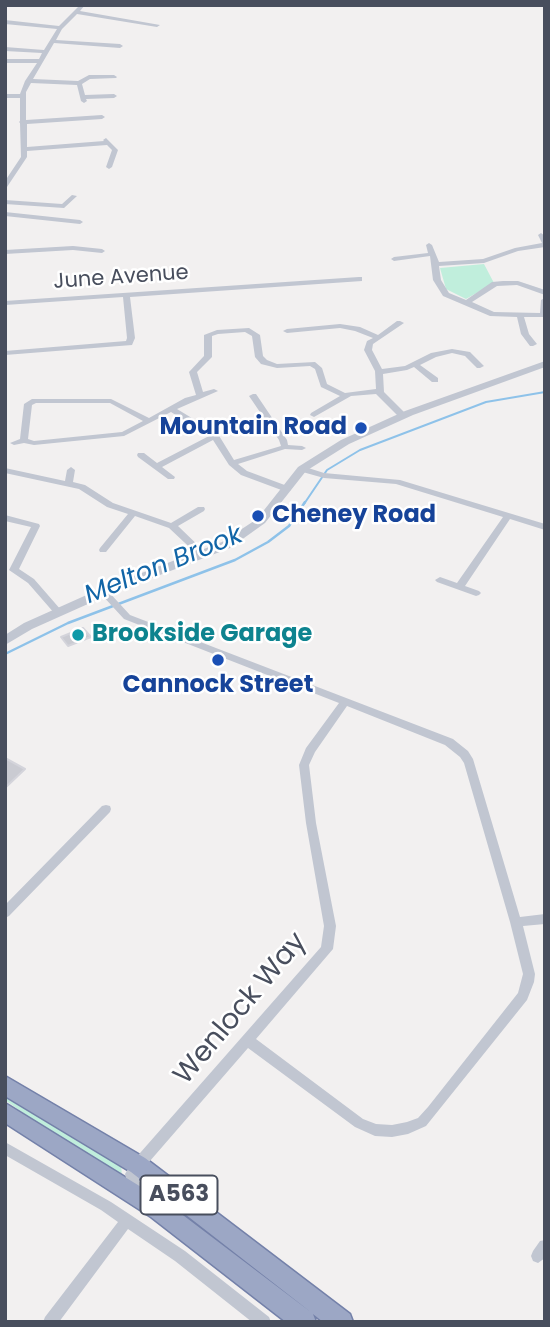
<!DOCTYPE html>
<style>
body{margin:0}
#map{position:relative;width:550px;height:1327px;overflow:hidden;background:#f2f0f0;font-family:Poppins,sans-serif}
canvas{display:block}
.frame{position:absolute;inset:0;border:7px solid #484e5d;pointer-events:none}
</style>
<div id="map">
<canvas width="550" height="1327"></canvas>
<div class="frame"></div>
</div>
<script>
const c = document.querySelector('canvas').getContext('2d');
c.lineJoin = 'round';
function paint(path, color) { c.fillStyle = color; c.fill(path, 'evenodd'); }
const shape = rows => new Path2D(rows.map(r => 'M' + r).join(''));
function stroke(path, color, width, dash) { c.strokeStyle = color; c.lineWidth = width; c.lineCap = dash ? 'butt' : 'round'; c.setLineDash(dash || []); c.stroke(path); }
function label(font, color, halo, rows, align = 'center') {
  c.font = font + ' Poppins,sans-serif'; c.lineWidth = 5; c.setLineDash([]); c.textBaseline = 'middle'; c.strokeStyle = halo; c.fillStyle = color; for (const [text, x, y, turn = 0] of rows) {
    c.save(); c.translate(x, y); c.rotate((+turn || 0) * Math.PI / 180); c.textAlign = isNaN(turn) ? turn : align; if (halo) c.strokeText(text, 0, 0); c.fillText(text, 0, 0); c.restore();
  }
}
paint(shape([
 [484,264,494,283,466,299,446,289,440,268],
 [5,1092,121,1163,122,1177,50,1132,5,1100]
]), '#c0eedc');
stroke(shape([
 [304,504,327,470,360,450,486,402,545,392]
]), '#8ec2e9', 2);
stroke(shape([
 [5,654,68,623,235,560,268,542,289,526,305,502]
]), '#8ec2e9', 2.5);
const building = shape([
 [83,628,91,637,68,646,61,637,83,628],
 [5,758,25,769,5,788,5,758]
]);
paint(building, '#cacbd2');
stroke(building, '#d4d4db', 2);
const trunk = shape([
 [5,1076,145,1158,350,1314,353,1322,323,1322,313,1314,316,1322,286,1322,151,1217,5,1123,5,1103,167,1203,312,1313,131,1172,5,1096,5,1076]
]);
stroke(trunk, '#7481a9', 3);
paint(shape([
 [80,5,85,5,80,11,160,25,157,27,77,14,62,29,56,40,120,44,123,46,120,48,54,43,33,79,78,81,89,75,114,75,117,77,116,78,90,79,82,84,85,95,114,94,117,96,114,98,86,99,87,101,84,103,81,101,77,85,31,83,26,92,26,120,102,115,105,117,102,119,27,124,27,147,104,141,103,140,106,138,118,150,112,167,109,169,106,167,112,150,107,145,27,151,27,157,7,187,5,188,5,181,21,157,20,123,19,122,20,121,20,98,5,98,5,94,20,94,25,81,37,63,5,63,5,59,39,59,42,53,5,51,5,47,44,50,57,29,5,24,5,20,59,26,80,5],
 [72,195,77,196,64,208,5,204,5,200,62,204,72,195],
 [5,212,80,220,83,222,80,224,5,216,5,212],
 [541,233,545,236,545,247,518,251,484,263,439,266,441,280,449,293,466,300,492,282,503,281,518,281,545,290,545,295,517,285,497,286,472,302,494,312,540,313,541,300,545,298,545,317,524,317,529,334,537,344,533,346,530,346,521,334,517,317,490,316,443,296,433,280,430,256,394,261,391,259,394,257,428,253,426,245,429,243,432,245,439,262,483,259,515,248,542,243,538,235,541,233],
 [73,246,102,249,105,251,102,253,73,250,5,254,5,250,73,246],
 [359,277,362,277,362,281,130,297,135,338,132,345,5,355,5,351,126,341,127,338,123,297,5,305,5,301,359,277],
 [397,321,400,321,404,323,373,344,372,350,382,369,405,366,431,353,452,349,470,352,484,366,480,368,477,368,465,356,452,353,436,357,420,365,438,378,438,382,432,382,414,367,407,370,383,374,384,392,406,414,406,418,400,418,376,394,351,396,314,417,310,415,311,413,340,396,321,387,315,369,310,366,277,368,261,364,255,357,252,336,245,332,218,334,212,336,212,357,197,372,203,392,214,389,218,391,177,409,218,434,234,460,281,446,279,440,249,396,253,394,256,394,287,440,288,445,302,446,306,448,302,450,285,449,238,464,247,471,290,487,291,489,290,491,284,491,241,475,229,465,213,440,162,467,175,477,174,479,168,479,138,457,137,455,138,453,144,453,157,463,209,436,171,412,124,436,34,445,24,443,14,445,10,443,20,439,24,404,32,399,111,399,149,418,185,398,196,395,189,372,204,356,204,335,217,330,249,328,260,335,263,356,267,360,277,364,315,362,322,368,327,384,345,393,376,389,375,371,364,350,367,341,373,338,355,331,340,328,287,333,283,331,287,329,340,324,360,327,378,335,397,321],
 [36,403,110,403,143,421,122,432,34,441,28,439,32,405,36,403],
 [302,466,324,473,400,480,545,524,545,530,510,519,465,586,479,591,481,593,479,595,476,596,437,582,435,580,440,577,457,583,503,517,396,484,324,478,299,471,298,469,302,466],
 [71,467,75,470,73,482,85,485,113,503,171,523,198,507,204,507,205,509,204,511,178,526,206,553,207,555,206,557,200,557,169,528,135,516,106,552,100,552,99,550,100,548,128,514,107,507,79,489,5,473,5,468,65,481,67,470,71,467],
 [5,515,39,524,40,526,19,569,34,579,61,610,63,612,61,614,55,614,28,583,9,570,31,527,5,521,5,515],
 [104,589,107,590,130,615,453,739,468,751,473,759,520,917,545,914,545,924,523,926,535,974,534,982,527,1000,426,1126,408,1134,392,1137,375,1136,355,1127,248,1048,143,1169,139,1175,139,1181,146,1191,144,1195,139,1197,134,1195,128,1187,125,1174,133,1161,321,947,324,926,306,823,299,765,306,748,339,703,124,619,101,594,99,592,104,589],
 [347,706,445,745,460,757,464,763,510,922,523,974,518,993,428,1107,418,1118,407,1122,392,1125,376,1124,363,1119,256,1039,333,949,336,926,316,823,309,765,315,752,347,706],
 [106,805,110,806,111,809,110,812,9,916,5,918,5,905,102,806,106,805],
 [5,1142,111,1202,185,1251,269,1317,271,1322,252,1322,175,1261,128,1229,59,1322,43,1322,45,1317,118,1222,101,1210,5,1155,5,1142],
 [545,1240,545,1258,538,1263,533,1261,531,1256,533,1251,540,1241,545,1240]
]), '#c1c6d1');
paint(shape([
 [545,361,545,367,413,415,349,444,306,471,265,523,230,548,108,595,32,629,5,645,5,635,24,623,100,589,222,542,257,519,298,467,341,440,405,411,545,361]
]), '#c1c6d1');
paint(trunk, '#9ca7c5');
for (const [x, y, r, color] of [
 [361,428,7,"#1a4fb4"],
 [258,516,7,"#1a4fb4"],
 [78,635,7,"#0f9aa8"],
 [218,660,7,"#1a4fb4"]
]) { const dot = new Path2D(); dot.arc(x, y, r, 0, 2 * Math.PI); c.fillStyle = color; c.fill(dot); stroke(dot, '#fff', 2.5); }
label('21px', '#484e5d', '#fff', [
 ["June Avenue",121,278,-4]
]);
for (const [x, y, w] of [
 [179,1195,77]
]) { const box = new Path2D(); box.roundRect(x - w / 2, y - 19.5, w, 39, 5); c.fillStyle = '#fff'; c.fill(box); stroke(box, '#484e5d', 2); }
label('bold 23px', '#484e5d', null, [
 ["A563",179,1195]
]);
label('bold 24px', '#164399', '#fff', [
 ["Mountain Road",347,428],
 ["Cheney Road",272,516,"left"],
 ["Cannock Street",218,686,"center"]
], 'right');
label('bold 24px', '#0d838f', '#fff', [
 ["Brookside Garage",92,635]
], 'left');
label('italic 26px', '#1165a7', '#fff', [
 ["Melton Brook",164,566,-22]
]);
label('28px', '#484e5d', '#fff', [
 ["Wenlock Way",241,1009,-50]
]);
</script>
